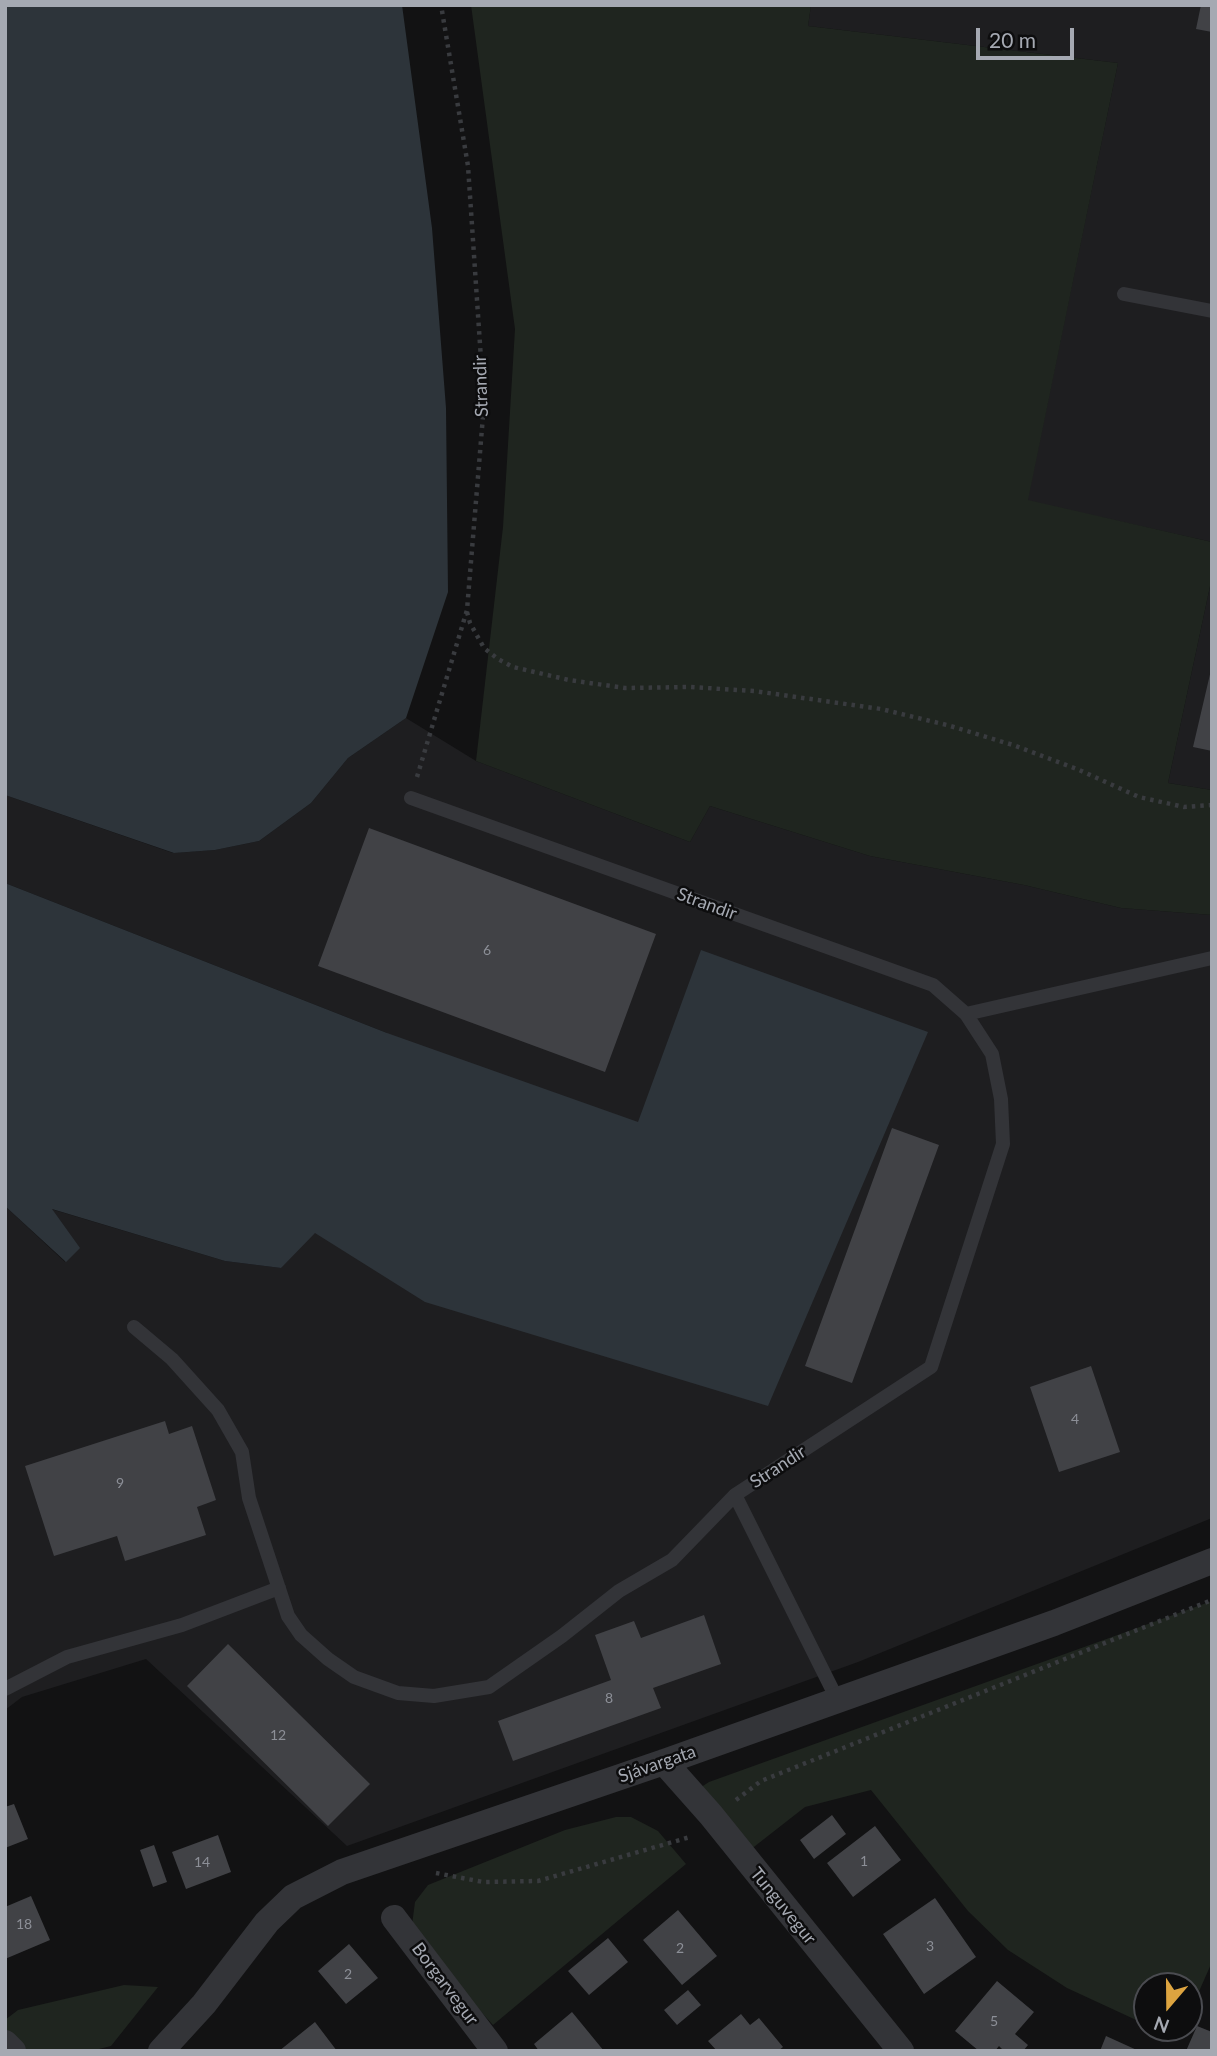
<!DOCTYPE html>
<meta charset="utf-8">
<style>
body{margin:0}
#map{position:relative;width:1217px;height:2056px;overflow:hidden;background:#121213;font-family:Lato,sans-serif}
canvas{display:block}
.frame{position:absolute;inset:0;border:7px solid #a5a9b2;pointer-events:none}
.north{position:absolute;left:1133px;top:1972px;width:70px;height:70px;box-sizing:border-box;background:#0d0d0e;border:2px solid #4a4b50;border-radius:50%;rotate:200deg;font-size:19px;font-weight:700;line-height:28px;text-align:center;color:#a5a9b2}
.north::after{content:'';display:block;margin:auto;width:24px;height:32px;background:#dda440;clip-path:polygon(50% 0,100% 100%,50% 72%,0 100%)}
.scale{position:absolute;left:976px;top:28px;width:98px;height:32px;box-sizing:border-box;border:4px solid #a5a9b2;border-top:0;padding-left:9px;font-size:21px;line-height:24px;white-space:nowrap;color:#a5a9b2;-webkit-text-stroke:5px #0d0d0e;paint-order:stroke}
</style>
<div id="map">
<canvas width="1217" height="2056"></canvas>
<div class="frame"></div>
<div class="north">N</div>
<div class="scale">20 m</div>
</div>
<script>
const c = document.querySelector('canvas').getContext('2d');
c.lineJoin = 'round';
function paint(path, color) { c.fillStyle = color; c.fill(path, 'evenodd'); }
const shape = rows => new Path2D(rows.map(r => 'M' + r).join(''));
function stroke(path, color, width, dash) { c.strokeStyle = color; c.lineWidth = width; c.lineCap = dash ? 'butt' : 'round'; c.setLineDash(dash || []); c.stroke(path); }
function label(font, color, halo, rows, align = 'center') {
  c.font = font + ' Lato,sans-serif'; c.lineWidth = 5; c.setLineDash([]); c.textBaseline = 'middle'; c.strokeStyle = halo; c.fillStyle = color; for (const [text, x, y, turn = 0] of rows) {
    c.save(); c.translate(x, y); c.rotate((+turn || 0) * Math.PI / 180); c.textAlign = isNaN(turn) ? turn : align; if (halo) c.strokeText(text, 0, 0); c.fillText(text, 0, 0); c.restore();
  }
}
paint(shape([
 [811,5,1212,5,1212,542,1027,501,1118,63,808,26],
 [1212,577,1212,790,1168,783],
 [406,718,476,761,690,842,710,806,870,856,1024,885,1121,908,1212,915,1212,1518,858,1662,347,1846,146,1659,22,1697,5,1710,5,1206,65,1262,51,1209,225,1261,281,1268,387,1033,5,883,5,795,173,853,215,850,259,841,311,803,348,758]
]), '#1e1e20');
paint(shape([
 [471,5,811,5,808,26,1118,63,1028,500,1212,542,1212,577,1168,783,1212,790,1212,915,1121,908,1024,885,870,856,710,806,690,842,476,761,503,527,515,329],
 [1212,1601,1212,1962,1189,2014,1189,1986,1147,1986,1147,2025,1067,1988,1008,1950,968,1911,871,1790,805,1807,750,1850,695,1791,709,1782],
 [616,1817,631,1817,658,1831,686,1864,493,2025,424,1949,412,1925,415,1902,428,1885,565,1830],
 [124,1985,158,1987,111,2046,91,2051,17,2051,5,2042,5,2020,18,2010]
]), '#1f251f');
paint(shape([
 [5,5,402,5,432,228,446,408,448,592,406,718,348,758,311,803,259,841,215,850,174,853,5,795],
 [5,883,387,1033,638,1122,701,950,928,1032,768,1406,425,1302,315,1233,281,1268,225,1261,52,1209,80,1248,66,1262,5,1206]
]), '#2d343a');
paint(shape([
 [1201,5,1212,5,1212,32,1196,29],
 [1211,670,1212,670,1212,751,1193,747],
 [369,828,656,934,605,1072,318,966],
 [892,1128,939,1145,852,1383,805,1366],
 [1091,1366,1120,1452,1059,1472,1030,1387],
 [165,1421,169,1434,192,1426,216,1500,197,1507,206,1535,125,1561,117,1536,54,1556,25,1466],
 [704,1615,721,1664,653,1688,661,1708,513,1761,498,1721,611,1680,595,1635,634,1621,641,1638],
 [228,1644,370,1784,328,1826,187,1686],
 [14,1804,28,1839,5,1848,5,1807],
 [832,1815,846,1834,814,1859,800,1840],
 [875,1826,901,1860,853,1897,827,1863],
 [218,1835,231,1872,186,1889,172,1852],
 [154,1845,167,1882,153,1887,140,1850],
 [31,1896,50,1940,5,1959,5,1907],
 [935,1898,976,1957,924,1994,883,1934],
 [678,1910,717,1956,682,1985,643,1940],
 [608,1938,628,1962,589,1995,568,1971],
 [349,1944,378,1978,346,2004,318,1971],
 [997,1981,1034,2012,1015,2034,1028,2045,1023,2051,1004,2051,999,2046,995,2051,979,2051,955,2031],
 [688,1990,701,2005,677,2025,664,2010],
 [572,2012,604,2051,539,2051,534,2044],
 [741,2014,750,2025,759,2018,783,2047,778,2051,717,2051,708,2041],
 [315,2022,337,2051,279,2051],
 [1197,2026,1212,2032,1212,2051,1186,2051],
 [1106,2036,1139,2051,1100,2051]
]), '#414246');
stroke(shape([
 [467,612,470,623,484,648,498,659,513,667,569,680,625,688,690,687,754,691,881,709,947,725,1013,745,1077,769,1139,797,1184,807,1212,805],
 [417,777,467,610,484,404,468,166,441,5],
 [736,1800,761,1781,1212,1600],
 [436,1873,483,1882,538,1881,690,1837]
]), '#393b3f', 4.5, [3.5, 5]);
stroke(shape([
 [1124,294,1212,311],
 [411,798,933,985,966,1014,992,1054,1001,1099,1003,1144,931,1367,735,1495,837,1699],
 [966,1014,1212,958],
 [134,1327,172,1359,218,1410,242,1452,249,1498,288,1616,301,1635,328,1659,354,1677,398,1693,434,1696,489,1687,562,1636,619,1591,672,1560,735,1495],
 [5,1689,67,1657,182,1625,279,1588]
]), '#333438', 14);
stroke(shape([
 [664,1762,711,1815,901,2051],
 [394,1918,495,2051],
 [5,2043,13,2051],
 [161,2051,204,2004,267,1922,293,1897,342,1872,664,1762,1054,1623,1212,1561]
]), '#333438', 26);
label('14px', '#8c8f97', null, [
 ["6",487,950],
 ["4",1075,1419],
 ["9",120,1483],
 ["8",609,1698],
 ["12",278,1735],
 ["1",864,1861],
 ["14",202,1862],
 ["18",24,1924],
 ["3",930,1946],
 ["2",680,1948],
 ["2",348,1974],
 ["5",994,2021]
]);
label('18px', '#a5a9b2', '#0d0d0e', [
 ["Strandir",481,386,-92],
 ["Strandir",707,904,20],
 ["Strandir",778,1467,-33],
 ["Sjávargata",657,1764,-19],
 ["Tunguvegur",783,1906,51],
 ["Borgarvegur",445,1984,53]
]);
</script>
